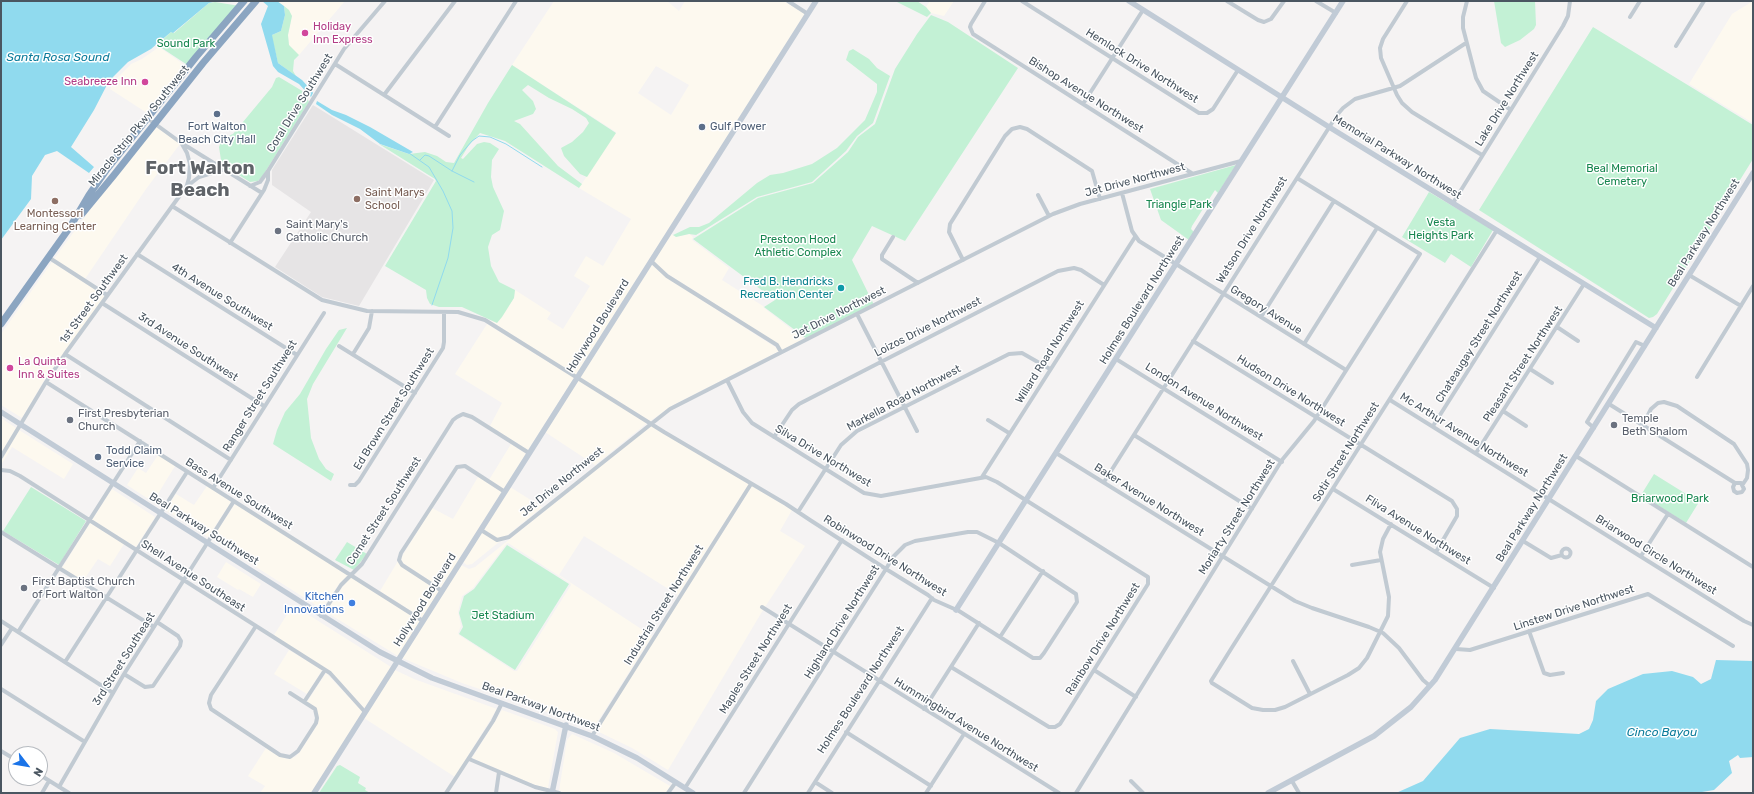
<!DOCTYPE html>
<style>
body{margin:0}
#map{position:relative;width:1754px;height:794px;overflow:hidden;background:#f5f3f3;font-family:Rubik,sans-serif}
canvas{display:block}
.frame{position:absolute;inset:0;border:2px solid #4a5661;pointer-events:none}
.north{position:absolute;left:8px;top:746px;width:40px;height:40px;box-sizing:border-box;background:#fff;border:1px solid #b7bbc0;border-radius:50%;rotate:121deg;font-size:11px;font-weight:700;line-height:16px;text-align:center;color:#4a5661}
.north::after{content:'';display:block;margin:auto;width:14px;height:18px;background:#1a73e8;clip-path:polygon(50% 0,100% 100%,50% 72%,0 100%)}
</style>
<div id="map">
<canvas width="1754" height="794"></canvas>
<div class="frame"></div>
<div class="north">N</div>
</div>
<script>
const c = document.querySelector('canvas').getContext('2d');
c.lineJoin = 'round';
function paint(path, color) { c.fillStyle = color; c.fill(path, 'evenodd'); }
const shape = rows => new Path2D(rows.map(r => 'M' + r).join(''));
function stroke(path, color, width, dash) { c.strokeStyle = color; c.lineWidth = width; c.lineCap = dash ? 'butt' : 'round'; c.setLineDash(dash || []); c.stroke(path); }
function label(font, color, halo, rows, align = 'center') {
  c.font = font + ' Rubik,sans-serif'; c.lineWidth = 3; c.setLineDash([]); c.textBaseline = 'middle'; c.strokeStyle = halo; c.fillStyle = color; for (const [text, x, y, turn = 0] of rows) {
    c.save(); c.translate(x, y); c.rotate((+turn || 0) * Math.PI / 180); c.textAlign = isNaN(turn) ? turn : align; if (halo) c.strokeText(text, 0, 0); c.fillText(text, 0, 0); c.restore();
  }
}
paint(shape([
 [277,1,345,1,299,55,289,45,288,35,292,16],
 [554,1,667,1,679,11,685,1,784,1,805,14,576,375,489,320,497,323,514,298,515,290,551,313,547,319,563,329,590,286,574,276,586,256,603,266,631,219,579,188,616,132,512,65],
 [656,66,689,85,671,115,638,93],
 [930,1,954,1,944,16,931,13,926,7],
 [1753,1,1753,123,1689,84,1732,14],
 [159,47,186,66,147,113,110,89,116,79,131,64,142,59],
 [156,127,180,144,146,189,85,279,54,259,95,203],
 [671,234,676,237,690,234,693,237,692,240,729,268,722,280,763,306,764,308,804,339,782,350,778,344,668,274,653,261],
 [52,262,105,296,45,379,22,418,1,405,1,334],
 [651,264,666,277,775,347,779,351,673,405,650,421,580,377],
 [487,324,574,378,528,450,490,426,502,403,455,374],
 [578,380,647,423,595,465,545,432],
 [1,418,16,428,1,453],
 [651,426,749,484,678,595,584,536,559,575,652,636,593,729,574,721,462,683,402,658,461,565,469,569,475,567],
 [508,543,570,583,571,585,517,671,514,671,459,635,458,633,461,626,458,612,462,596,473,588,506,544],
 [19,430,73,464,64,479,12,447,1,465,1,462],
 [511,444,526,454,504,489,489,480],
 [158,455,175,466,153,502,127,485,138,468,146,473],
 [478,477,502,492,441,588,403,563,401,558,432,508,453,519],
 [207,486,231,502,208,537,165,510,176,494,194,505],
 [752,486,792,510,780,531,805,546,765,607,762,605,760,607,763,610,668,770,632,748,597,731],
 [510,487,542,507,472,564,467,565,463,562],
 [112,489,155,517,136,547,92,520],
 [235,504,348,575,339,584,322,609,212,539],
 [90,523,124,544,110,566,98,559,83,581,62,568],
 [398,561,401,566,439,591,422,618,380,591],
 [226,562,261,584,253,597,239,589,238,590,217,577],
 [351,577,420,621,398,656,326,612,343,586],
 [293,605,391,667,365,709,338,679,274,635],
 [289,650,322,670,307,694,274,674],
 [395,670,414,679,497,709,455,777,364,718],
 [326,673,363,712,312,793,260,793,265,786,248,776,266,748,279,756,287,759,295,757,300,752,318,724,319,718,316,708,307,702],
 [502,710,555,729,558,732,548,788,535,785,472,758],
 [572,734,614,753,670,786,666,793,567,793,559,791,567,740]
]), '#fdf9ef');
paint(shape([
 [313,105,434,180,359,306,322,297,275,267,311,212,272,185,272,170]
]), '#e6e4e5');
paint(shape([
 [895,1,917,1,926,7,931,13,927,17],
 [1494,1,1535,1,1536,25,1534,29,1520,40,1505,47,1501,43],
 [215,2,240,6,189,66,157,45,171,32,174,33,209,3],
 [284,6,289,10,292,16,288,35,289,45,299,55,294,60,293,71,296,76,278,63,272,38,272,35,281,31,285,15],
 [931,15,948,22,1018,68,905,241,872,226,852,260,874,305,807,339,764,307,775,300,693,239,758,198,813,183,848,152,858,137,875,124,895,69,917,34],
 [1593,27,1753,125,1753,159,1657,314,1653,317,1649,318,1479,210],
 [853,49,869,59,877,68,890,76,873,123,857,136,846,151,812,182,757,197,696,235,689,234,676,237,673,235,690,227,699,227,709,223,757,183,770,175,783,173,812,164,837,148,865,120,877,92,877,84,846,60,849,51],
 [512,65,616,133,587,177,580,174,564,156,561,148,572,142,583,132,589,123,586,118,572,109,549,98,528,85,522,90,533,101,536,109,533,114,514,121,520,124,558,166,582,184,579,188,505,141,480,133,469,145,461,158,463,159,477,144,484,142,490,143,499,149,492,160,491,177,493,187,504,211,500,230,492,235,488,247,491,266,499,282,515,290,514,298,502,317,497,323,462,307,439,307,430,304,427,298,426,290,385,266,436,181,435,179,379,144,409,154,425,152,437,156,446,162,454,163,488,103],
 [279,77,304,92,309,102,262,177,258,181,250,182,226,167,221,160,219,147,221,142,224,138,233,134,272,87,276,78],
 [1236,165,1218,193,1215,190,1192,226,1191,229,1194,232,1189,240,1161,220,1150,189],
 [1429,192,1493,230,1471,267,1451,254,1445,263,1402,237],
 [347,328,313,384,307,399,311,438,319,459,326,469,334,474,331,481,273,444,277,430,285,412,300,394,326,349,339,330],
 [1654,474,1699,502,1686,523,1641,495],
 [31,487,86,521,59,565,3,531],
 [347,542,367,554,354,570,335,560],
 [507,545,569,584,515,670,459,634,463,627,459,613,464,596,474,589],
 [340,765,360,777,358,783,366,788,365,790,370,793,319,793,337,766]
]), '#c3f1d5');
paint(shape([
 [1,1,217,1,209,3,173,33,171,32,151,49,128,62,109,81,94,110,71,147,94,167,89,173,57,151,45,155,32,176,31,199,1,240],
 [262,1,277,1,284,6,285,15,281,31,272,35,278,63,302,80,312,91,313,93,311,97,299,84,278,72,273,66,261,24,268,6],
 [317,101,332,110,346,115,370,127,413,152,409,154,380,144,360,129,332,115,316,104],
 [1716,660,1753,661,1753,757,1740,758,1738,755,1729,761,1732,773,1714,790,1696,793,1396,793,1423,781,1460,738,1490,729,1579,734,1589,729,1593,720,1596,701,1608,689,1643,674,1672,671,1693,677,1701,684,1711,679]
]), '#90daee');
stroke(shape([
 [409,153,429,167,443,191,452,211,453,228,448,258,432,305],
 [420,160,425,155,429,156,452,171,474,182],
 [452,171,460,155,472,141,479,136,490,137,506,144,542,167]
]), '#90daee', 1);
stroke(shape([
 [788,1,808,14],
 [985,1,971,24,970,27,973,34,1193,174],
 [1022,1,1199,113,1207,113,1213,109,1238,70],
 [1227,1,1258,20,1264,22,1271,19,1284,1],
 [1316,1,1336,13],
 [1407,1,1383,39,1380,48,1381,58,1397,95,1402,103,1412,112,1482,155],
 [1467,1,1463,17,1463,28,1476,78,1483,91,1511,110],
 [1630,17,1640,1],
 [1676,46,1704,1],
 [335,64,449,136],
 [384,95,455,1],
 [1083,104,1143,10],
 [147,118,180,142,262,193],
 [435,127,516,1],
 [182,144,187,153,190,164,189,178,187,185],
 [250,186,260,182,268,171],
 [1122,193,1132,231,1139,241,1346,370],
 [1038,195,1049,216],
 [1453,203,1563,26,1568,16,1570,1],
 [172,206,322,300,367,311,458,312,485,320,664,432,786,504,810,520,886,569,928,595,934,600,959,611,1033,658,1040,658,1044,653,1077,602,1076,594,999,543,977,532,968,532,915,541,905,545,893,557,886,569,833,652,744,793],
 [893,237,882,255,882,259,918,283],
 [230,243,264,190,268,180,268,171,344,49,385,1],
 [137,254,297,355],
 [48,257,107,295],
 [963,260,949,232,950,224,1005,136,1012,129,1020,127,1027,129,1092,171,1100,199],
 [651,261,667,276,777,345,781,352],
 [1689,275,1741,306],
 [102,303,264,406],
 [857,314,917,431],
 [1261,317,1334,201],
 [1557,327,1578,341],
 [1193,341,1452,501,1457,509,1457,516,1436,552],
 [1304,344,1377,228],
 [339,346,415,393],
 [65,354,231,460],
 [353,354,369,328,372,311],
 [1116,359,1282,462],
 [1530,369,1552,383],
 [1697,377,1753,286],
 [727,380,743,412,752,423,864,493,881,496,986,477,997,482,1148,577,1148,584,1060,724,1055,727,1049,727,951,667],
 [46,382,423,621],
 [1390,400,1744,621,1753,625],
 [1609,404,1735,483,1741,483,1744,489,1742,492,1737,493,1734,491,1733,487,1735,483],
 [1503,411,1526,426],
 [988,420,1009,433],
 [1643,425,1651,409,1658,403,1664,402,1677,406,1734,444,1747,464,1748,470,1747,478,1743,484],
 [1433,426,1540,257],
 [1594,428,1587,422,1636,342,1645,346],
 [1134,435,1252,509],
 [774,437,792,410,799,404,1058,271,1074,268,1081,270,1104,285],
 [1056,453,1295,601,1312,608,1369,627,1383,633,1399,648,1423,680,1430,686],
 [1476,453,1584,284],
 [1576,456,1753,567],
 [1,457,46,382,65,354,186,187,199,177,225,169],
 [1,470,10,471,20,476,330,673,365,712],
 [982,477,1135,237],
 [1104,482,1337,115,1343,108,1355,99,1400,86,1466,43],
 [350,485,355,485,359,481,443,348,444,342,444,312],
 [213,488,324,313],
 [1333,489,1494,588],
 [798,512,841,445,857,431,1009,354,1022,353,1050,369],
 [1391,524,1383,539,1380,552,1389,597,1388,616,1367,658,1359,668,1348,675,1285,707,1275,710,1263,710,1252,708,1212,683,1211,681,1231,649,1497,230],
 [481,530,497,540,509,537,670,409,1053,214,1080,204,1241,161],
 [1,532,154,627],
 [1523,541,1551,558,1562,555],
 '1561.5 553a4.5 4.5 0 1 1 9 0a4.5 4.5 0 1 1-9 0Z',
 [1641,556,1668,514],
 [1352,565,1381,560],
 [442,591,402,565,399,560,401,553,457,467,465,466,505,492],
 [762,607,1059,793],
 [321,616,341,585,362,564,453,420,457,417,463,414,472,417,529,453],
 [1,621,113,693],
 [256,626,211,695,209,703,211,709,280,755,290,757,298,751,316,723,317,718,315,709,290,693],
 [1529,631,1544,673,1550,675,1563,673],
 [18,632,140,441],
 [1000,637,1043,571],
 [1,645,12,628],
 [1456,649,1470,650,1648,594,1733,646],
 [1293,661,1310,694],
 [65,662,187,472],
 [1094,670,1136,697],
 [124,674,145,687,153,686,180,646,181,641,178,636,157,622],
 [1,689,85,742],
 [304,702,325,670],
 [924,709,979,623],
 [846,732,931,786],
 [592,736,751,484],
 [1,751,16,760],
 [469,759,535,787,559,793],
 [40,775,69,793],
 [1131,781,1143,793],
 [1292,781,1299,793],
 [815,782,832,793],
 [59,787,124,674,234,501],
 [685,788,842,540],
 [42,793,49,781],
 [446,793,493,721,502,703],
 [496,793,499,772],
 [668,793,676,782],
 [808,793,932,598],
 [926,793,964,734],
 [1076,793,1282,460,1314,421,1420,254,1297,178]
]), '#c1cad2', 4);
stroke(shape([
 [1129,1,1329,127,1656,328],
 [1,412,380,652,432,678,592,736,637,758,693,793],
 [956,610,1343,1],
 [314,793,816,1],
 [552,793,566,725],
 [1268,793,1374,736,1411,707,1435,680,1753,173]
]), '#c1cbd6', 5.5);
stroke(shape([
 [81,215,114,175,203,63,256,1],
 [1,324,70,227,89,195,107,169,196,57,244,1]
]), '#8ba5c1', 7);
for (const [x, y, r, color] of [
 [305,33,4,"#d1479c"],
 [145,82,4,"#d1479c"],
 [217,114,4,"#5c6f8a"],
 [702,127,4,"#5c6f8a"],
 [357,199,4,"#8d6e63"],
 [55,201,4,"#8d6e63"],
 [278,231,4,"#6b7280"],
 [841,288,4,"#0f9aa8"],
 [10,368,4,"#d1479c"],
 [70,420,4,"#6b7280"],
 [1614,425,4,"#6b7280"],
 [98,457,4,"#5c6f8a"],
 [24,588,4,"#6b7280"],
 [352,603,4,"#3f7fe0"]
]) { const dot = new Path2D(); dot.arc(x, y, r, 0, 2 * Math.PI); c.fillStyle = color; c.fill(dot); stroke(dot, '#fff', 1.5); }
label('11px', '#b23c85', '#fff', [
 ["Holiday",313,27],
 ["Inn Express",313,40],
 ["Seabreeze Inn",137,82,"right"],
 ["La Quinta",18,362],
 ["Inn & Suites",18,375]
], 'left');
label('11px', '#17864f', '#fff', [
 ["Sound Park",186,44],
 ["Beal Memorial",1622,169],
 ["Cemetery",1622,182],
 ["Triangle Park",1179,205],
 ["Vesta",1441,223],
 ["Heights Park",1441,236],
 ["Prestoon Hood",798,240],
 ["Athletic Complex",798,253],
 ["Briarwood Park",1670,499],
 ["Jet Stadium",503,616]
]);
label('11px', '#4a5661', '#fff', [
 ["Hemlock Drive Northwest",1142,66,32],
 ["Bishop Avenue Northwest",1086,95,32],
 ["Lake Drive Northwest",1507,99,-58],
 ["Coral Drive Southwest",300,103,-58],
 ["Miracle Strip Pkwy Southwest",139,126,-51],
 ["Memorial Parkway Northwest",1397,157,32],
 ["Jet Drive Northwest",1135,180,-15],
 ["Watson Drive Northwest",1252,230,-58],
 ["Beal Parkway Northwest",1704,233,-58],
 ["4th Avenue Southwest",222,297,32],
 ["1st Street Southwest",94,299,-54],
 ["Holmes Boulevard Northwest",1142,300,-58],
 ["Gregory Avenue",1266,310,32],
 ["Jet Drive Northwest",839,313,-27],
 ["Hollywood Boulevard",598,326,-58],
 ["Loizos Drive Northwest",928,327,-27],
 ["Chateaugay Street Northwest",1479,337,-58],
 ["3rd Avenue Southwest",188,347,33],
 ["Willard Road Northwest",1050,352,-58],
 ["Pleasant Street Northwest",1523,364,-57],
 ["Hudson Drive Northwest",1291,391,32],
 ["Ranger Street Southwest",260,396,-58],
 ["Markella Road Northwest",904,398,-28],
 ["London Avenue Northwest",1204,402,32],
 ["Ed Brown Street Southwest",394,409,-58],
 ["Mc Arthur Avenue Northwest",1464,435,32],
 ["Sotir Street Northwest",1346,452,-58],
 ["Silva Drive Northwest",823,456,31],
 ["Jet Drive Northwest",562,482,-39],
 ["Bass Avenue Southwest",239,494,32],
 ["Baker Avenue Northwest",1149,500,32],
 ["Beal Parkway Northwest",1532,508,-58],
 ["Comet Street Southwest",384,511,-57],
 ["Moriarty Street Northwest",1237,517,-58],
 ["Beal Parkway Southwest",204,529,32],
 ["Fliva Avenue Northwest",1418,530,32],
 ["Briarwood Circle Northwest",1656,555,32],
 ["Robinwood Drive Northwest",885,556,32],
 ["Shell Avenue Southeast",193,576,33],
 ["Hollywood Boulevard",425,600,-58],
 ["Industrial Street Northwest",664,605,-58],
 ["Linstew Drive Northwest",1574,608,-18],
 ["Highland Drive Northwest",842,622,-58],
 ["Rainbow Drive Northwest",1103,639,-58],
 ["3rd Street Southeast",124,659,-58],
 ["Maples Street Northwest",756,659,-58],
 ["Holmes Boulevard Northwest",861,690,-57],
 ["Beal Parkway Northwest",541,707,20],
 ["Hummingbird Avenue Northwest",966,725,32]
]);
label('11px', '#4e5e75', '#fff', [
 ["Fort Walton",217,127,"center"],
 ["Beach City Hall",217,140,"center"],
 ["Gulf Power",710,127],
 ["Todd Claim",106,451],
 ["Service",106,464]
], 'left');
label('11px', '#785e54', '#fff', [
 ["Saint Marys",365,193],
 ["School",365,206],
 ["Montessori",55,214,"center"],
 ["Learning Center",55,227,"center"]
], 'left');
label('11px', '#5b616d', '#fff', [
 ["Saint Mary's",286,225],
 ["Catholic Church",286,238],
 ["First Presbyterian",78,414],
 ["Church",78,427],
 ["Temple",1622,419],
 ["Beth Shalom",1622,432],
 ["First Baptist Church",32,582],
 ["of Fort Walton",32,595]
], 'left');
label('11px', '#0d838f', '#fff', [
 ["Fred B. Hendricks",833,282],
 ["Recreation Center",833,295]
], 'right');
label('11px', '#366cbe', '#fff', [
 ["Kitchen",344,597],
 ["Innovations",344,610]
], 'right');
label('italic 12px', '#0c7c9b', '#fff', [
 ["Santa Rosa Sound",58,58],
 ["Cinco Bayou",1662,733]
]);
label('bold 19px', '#5f6368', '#fff', [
 ["Fort Walton",200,169],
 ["Beach",200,191]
]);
</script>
